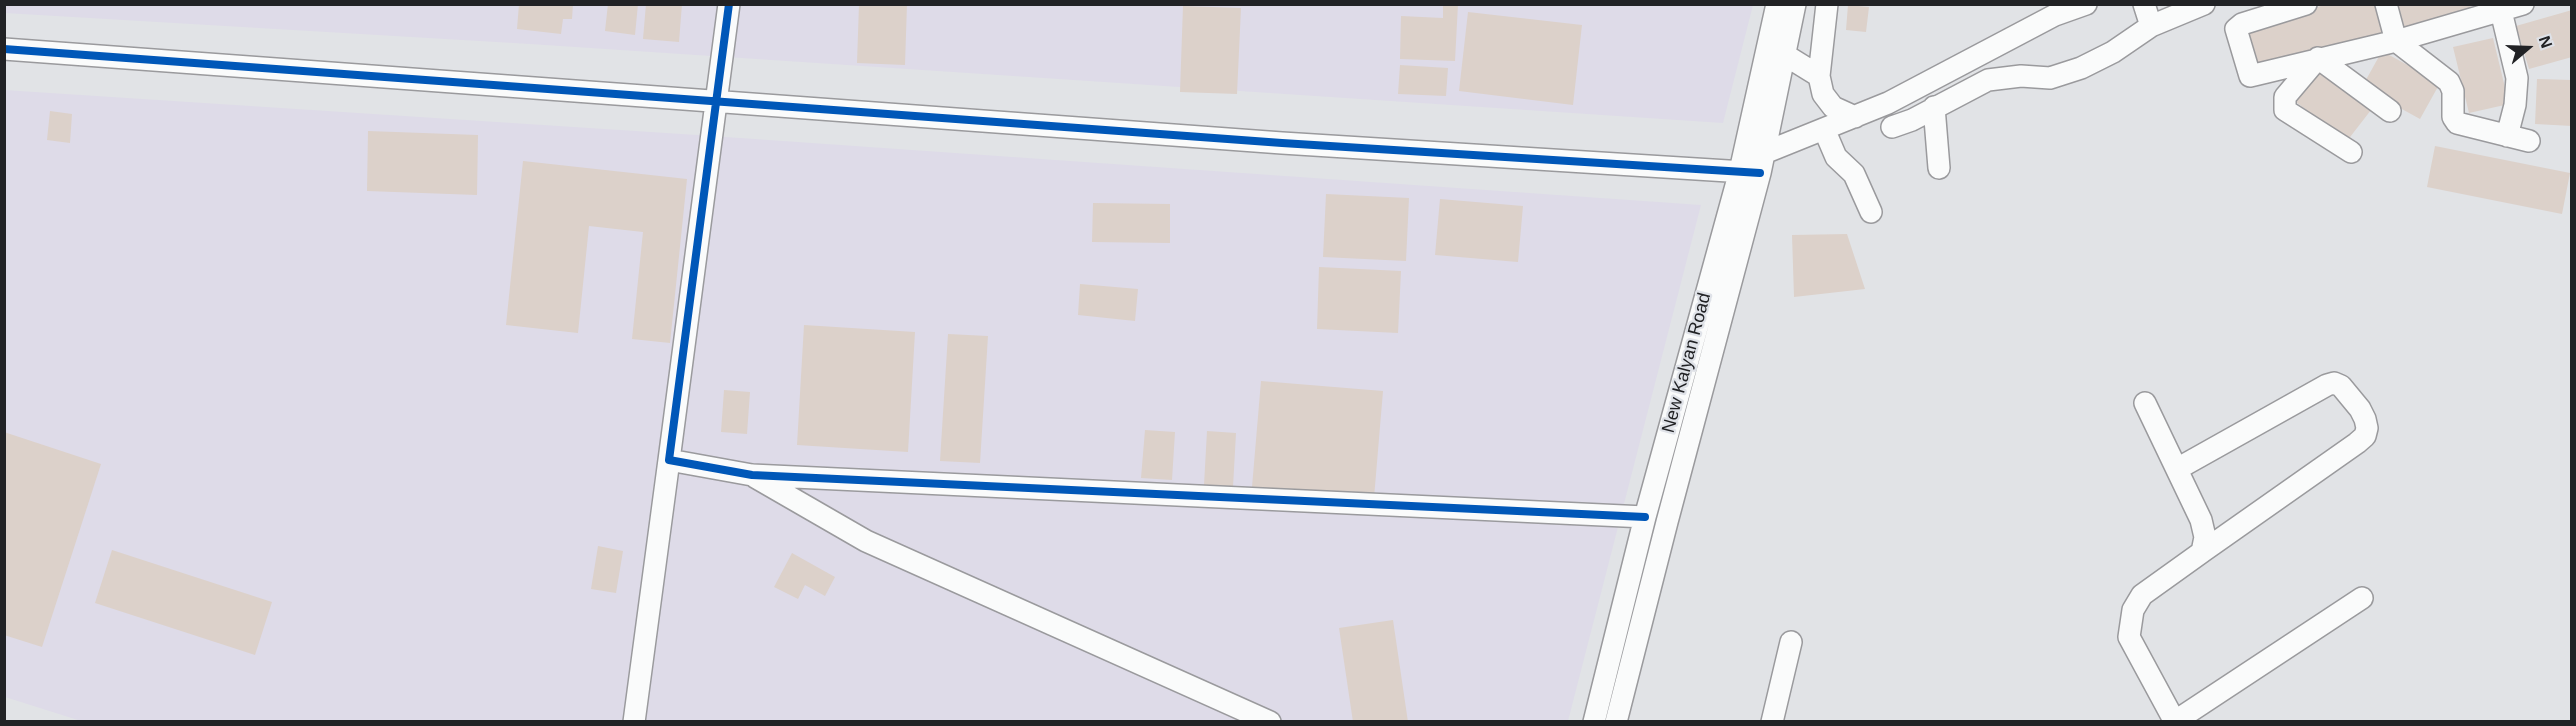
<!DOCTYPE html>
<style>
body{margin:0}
#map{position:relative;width:2576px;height:726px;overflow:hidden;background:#e1e3e6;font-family:Arial,sans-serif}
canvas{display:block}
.frame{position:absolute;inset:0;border:6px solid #212225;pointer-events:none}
.north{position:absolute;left:2498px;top:18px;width:60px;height:60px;-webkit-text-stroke:4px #dfe2e8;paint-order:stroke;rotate:71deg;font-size:16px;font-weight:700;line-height:24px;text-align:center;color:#212225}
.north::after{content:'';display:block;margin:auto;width:21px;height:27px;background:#212225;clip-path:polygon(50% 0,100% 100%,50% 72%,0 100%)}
</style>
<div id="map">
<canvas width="2576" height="726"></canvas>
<div class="frame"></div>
<div class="north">N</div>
</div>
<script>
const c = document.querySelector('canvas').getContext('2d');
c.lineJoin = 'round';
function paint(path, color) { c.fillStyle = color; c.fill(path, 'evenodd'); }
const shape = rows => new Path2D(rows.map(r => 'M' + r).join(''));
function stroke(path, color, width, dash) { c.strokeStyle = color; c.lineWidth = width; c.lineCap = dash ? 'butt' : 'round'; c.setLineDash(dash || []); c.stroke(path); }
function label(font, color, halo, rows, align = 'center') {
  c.font = font + ' Arial,sans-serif'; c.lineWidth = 4.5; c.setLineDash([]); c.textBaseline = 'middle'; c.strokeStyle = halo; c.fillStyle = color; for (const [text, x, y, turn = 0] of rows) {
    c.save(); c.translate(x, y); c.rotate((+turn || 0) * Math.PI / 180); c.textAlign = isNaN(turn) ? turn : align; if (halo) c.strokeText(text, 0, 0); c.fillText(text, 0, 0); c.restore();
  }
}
paint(shape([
 [4,5,1753,5,1723,123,530,44,5,13],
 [4,90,697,135,1701,205,1568,721,81,721,5,697]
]), '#dedbe8');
paint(shape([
 [519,4,573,4,572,19,563,19,561,34,517,29],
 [608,4,638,4,635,35,605,31],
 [646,4,682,4,679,42,643,39],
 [859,4,907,4,905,65,857,63],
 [1443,4,1458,4,1455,61,1400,59,1401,16,1443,18],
 [2328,4,2378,4,2386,35,2254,71,2242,28],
 [2398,4,2470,4,2471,10,2405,29],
 [1848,5,1869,7,1866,32,1846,30],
 [1183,6,1241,8,1237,94,1180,92],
 [2572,10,2572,57,2529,69,2516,26],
 [1468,12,1582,25,1573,105,1459,91],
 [2493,38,2509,104,2469,113,2453,47],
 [2382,51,2440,83,2420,119,2362,87],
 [1400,65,1448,68,1446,96,1398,94],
 [2320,70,2371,110,2347,141,2296,102],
 [2537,79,2572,80,2572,126,2535,124],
 [50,111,72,114,70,143,47,140],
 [368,131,478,135,477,195,367,191],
 [2435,146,2570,173,2562,214,2427,187],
 [523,161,687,179,670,343,632,339,643,232,589,226,578,333,506,325],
 [1326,194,1409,198,1406,261,1323,257],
 [1440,199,1523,206,1518,262,1435,255],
 [1093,203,1170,204,1170,243,1092,242],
 [1847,234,1865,289,1794,297,1792,235],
 [1319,267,1401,271,1398,333,1317,329],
 [1080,284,1138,289,1135,321,1078,315],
 [804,325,915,332,908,452,797,445],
 [948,334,988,336,980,463,940,461],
 [1261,381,1383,391,1374,498,1252,487],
 [724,390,750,392,747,434,721,432],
 [1145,430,1175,432,1172,480,1141,478],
 [1207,431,1236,433,1233,487,1204,485],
 [4,432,101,464,42,647,4,635],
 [598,546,623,551,616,593,591,589],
 [112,550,272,602,255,655,95,603],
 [792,553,835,577,825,596,805,585,798,599,774,587],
 [1393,620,1408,722,1353,722,1339,628]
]), '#dcd1ca');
const minor = shape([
 [729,4,669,460,752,475,1645,517],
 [2144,4,2151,26],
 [2306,4,2242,24,2236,29,2250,76,2396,41,2386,4],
 [2523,4,2396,41,2449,82,2453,91,2453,117,2457,123,2529,141],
 [2501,11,2517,78,2515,105,2507,136],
 [4,49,1282,143,1760,173],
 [1785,55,1819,76,1823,94,1833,107,1855,117],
 [1819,76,1827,4],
 [1934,107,1939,168],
 [1892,127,1912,120,1988,80,2021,76,2050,78,2081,68,2113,52,2151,26,2204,4],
 [1824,129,1836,157,1854,174,1871,212],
 [2351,152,2285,110,2285,97,2318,58,2390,111],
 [1764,153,1888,103,2055,15,2086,4],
 [2145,403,2201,520,2205,537,2202,552,2142,595,2133,610,2129,637,2175,722],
 [2177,469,2327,385,2334,383,2341,386,2360,409,2365,419,2367,428,2365,436,2357,443,2202,552],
 [755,477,866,541,1270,722],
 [634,722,669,460],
 [1594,722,1645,517,1740,171,1777,4],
 [1616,722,1667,522,1760,173,1795,4],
 [1772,722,1791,642],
 [2174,722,2362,598]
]);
stroke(minor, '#9a9a9d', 24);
stroke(minor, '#fafbfb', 21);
stroke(shape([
 [729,4,669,460,752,475,1645,517],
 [4,49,1282,143,1760,173]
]), '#0057b8', 8);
label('18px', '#212225', '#dfe2e8', [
 ["New Kalyan Road",1687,363,-75]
]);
</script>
